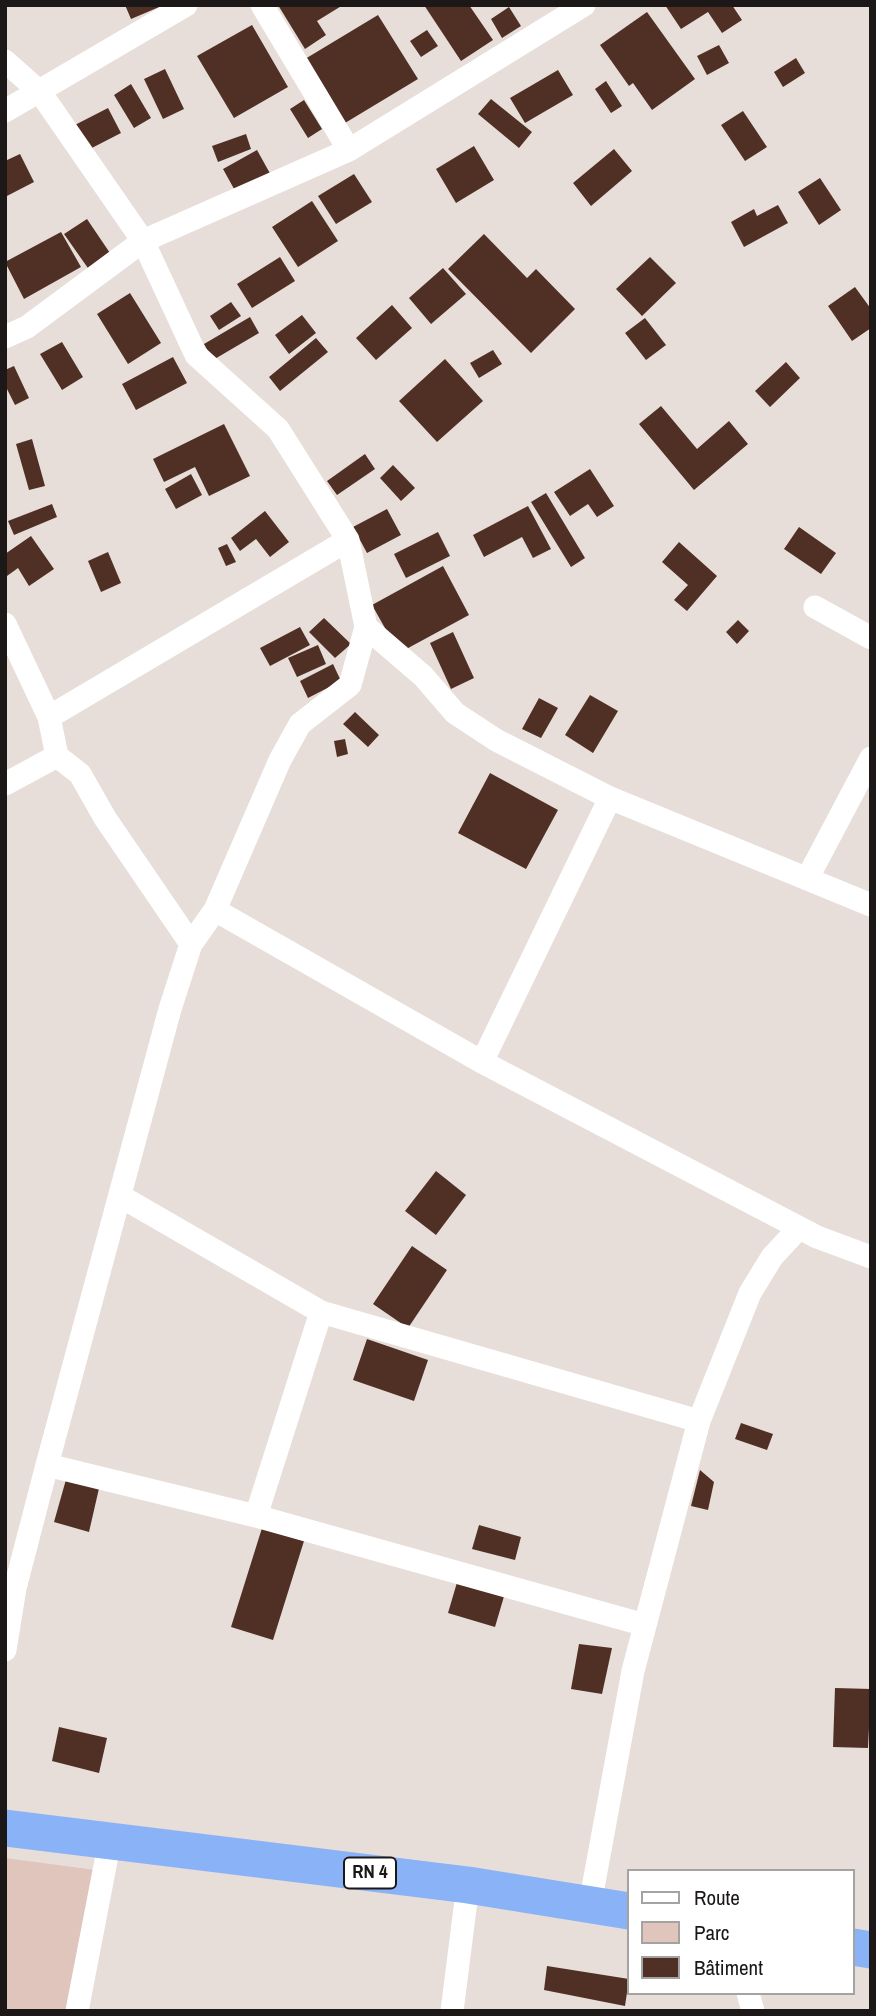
<!DOCTYPE html>
<meta charset="utf-8">
<style>
body{margin:0}
#map{position:relative;width:876px;height:2016px;overflow:hidden;background:#e7ddd9;font-family:"Archivo Narrow",sans-serif}
canvas{display:block}
.frame{position:absolute;inset:0;border:7px solid #1b1817;pointer-events:none}
.legend{position:absolute;left:627px;top:1869px;width:228px;height:126px;box-sizing:border-box;background:#fff;border:2px solid #a4a3a2;margin:0;padding:9px 12px;list-style:none;font-size:21px;color:#1b1817}
.legend li{display:flex;align-items:center;gap:14px;height:35px}
.legend b{width:35px;border:2px solid #a4a3a2}
</style>
<div id="map">
<canvas width="876" height="2016"></canvas>
<div class="frame"></div>
<ul class="legend">
<li><b style="height:9px;background:#fff"></b>Route</li>
<li><b style="height:19px;background:#dfc5bb"></b>Parc</li>
<li><b style="height:19px;background:#503024"></b>Bâtiment</li>
</ul>
</div>
<script>
const c = document.querySelector('canvas').getContext('2d');
c.lineJoin = 'round';
function paint(path, color) { c.fillStyle = color; c.fill(path, 'evenodd'); }
const shape = rows => new Path2D(rows.map(r => 'M' + r).join(''));
function stroke(path, color, width, dash) { c.strokeStyle = color; c.lineWidth = width; c.lineCap = dash ? 'butt' : 'round'; c.setLineDash(dash || []); c.stroke(path); }
function label(font, color, halo, rows, align = 'center') {
  c.font = font + ' "Archivo Narrow",sans-serif'; c.lineWidth = 7; c.setLineDash([]); c.textBaseline = 'middle'; c.strokeStyle = halo; c.fillStyle = color; for (const [text, x, y, turn = 0] of rows) {
    c.save(); c.translate(x, y); c.rotate((+turn || 0) * Math.PI / 180); c.textAlign = isNaN(turn) ? turn : align; if (halo) c.strokeText(text, 0, 0); c.fillText(text, 0, 0); c.restore();
  }
}
paint(shape([
 [5,1858,95,1870,66,2011,5,2011]
]), '#dfc5bb');
paint(shape([
 [125,5,164,5,131,19],
 [278,5,343,5,317,21,326,35,305,49],
 [424,5,469,5,493,40,461,61],
 [665,5,732,5,742,20,722,33,708,12,681,29],
 [509,7,521,26,502,38,491,19],
 [647,12,695,79,652,110,633,83,629,86,600,45],
 [378,15,418,79,345,123,305,59],
 [252,25,288,87,234,118,197,56],
 [427,30,438,46,421,57,410,41],
 [719,45,729,63,707,75,697,56],
 [796,58,805,73,783,87,774,72],
 [165,69,184,109,163,119,144,79],
 [558,70,573,95,525,123,510,98],
 [606,81,622,106,611,113,595,89],
 [131,84,151,118,134,128,114,95],
 [491,99,532,132,519,148,478,114],
 [304,100,322,129,308,138,290,109],
 [108,108,121,133,84,152,71,127],
 [743,111,767,147,745,161,721,125],
 [246,134,251,149,218,162,212,146],
 [474,146,494,180,456,203,436,169],
 [614,149,632,171,591,206,573,183],
 [257,150,272,177,238,196,223,169],
 [20,154,34,182,5,197,5,161],
 [354,174,372,202,336,224,318,196],
 [820,178,841,210,819,225,798,192],
 [312,201,338,241,298,267,272,227],
 [778,205,788,223,744,247,731,222,754,209,757,216],
 [87,219,112,256,90,271,64,234],
 [61,232,81,267,24,299,5,262],
 [484,234,527,278,536,269,575,309,531,353,448,269],
 [280,257,295,281,252,308,237,284],
 [650,257,676,283,642,316,616,289],
 [443,268,466,294,431,324,409,298],
 [855,287,871,309,871,328,852,341,828,306],
 [130,293,161,343,128,364,97,314],
 [231,302,241,316,219,330,210,316],
 [392,305,412,328,376,360,356,338],
 [302,315,316,333,289,354,275,335],
 [250,317,259,333,213,360,204,344],
 [645,318,666,345,646,360,625,333],
 [316,338,328,352,280,391,269,377],
 [62,342,83,377,62,390,40,354],
 [493,350,502,364,479,378,470,363],
 [173,357,187,383,136,410,122,384],
 [445,359,483,401,437,442,399,401],
 [786,362,800,378,770,407,755,391],
 [14,366,29,398,15,405,5,385,5,370],
 [661,406,697,449,729,421,748,444,694,490,639,424],
 [224,424,250,476,209,496,195,467,164,482,153,459],
 [32,439,45,486,29,490,16,444],
 [365,454,375,469,337,495,327,481],
 [393,465,415,488,401,501,380,478],
 [590,469,614,506,597,517,588,504,570,516,554,492],
 [191,474,202,495,176,509,165,489],
 [546,493,585,558,571,567,531,502],
 [52,504,57,517,14,535,8,521],
 [528,506,551,549,533,558,522,537,484,557,473,535],
 [387,509,401,535,367,553,353,527],
 [265,511,289,542,270,557,256,539,240,551,231,538],
 [799,527,836,553,821,574,784,549],
 [438,532,450,556,406,578,394,554],
 [31,536,54,569,29,586,18,568,7,576,5,554],
 [679,542,717,576,687,611,674,600,688,585,662,562],
 [227,544,236,562,226,566,218,548],
 [108,552,121,583,101,592,88,561],
 [443,566,469,615,399,653,372,605],
 [324,618,351,644,335,658,309,632],
 [738,620,749,631,737,644,726,632],
 [300,627,310,645,270,666,260,648],
 [453,632,474,678,451,689,430,643],
 [318,645,326,664,297,677,288,658],
 [333,664,341,681,308,698,300,681],
 [590,695,618,711,593,753,565,735],
 [539,698,558,708,541,738,522,729],
 [355,712,379,735,368,747,343,724],
 [345,739,348,754,337,757,334,741],
 [490,773,558,810,526,869,458,833],
 [436,1171,466,1195,436,1235,405,1211],
 [412,1246,447,1270,408,1328,373,1304],
 [367,1339,428,1360,414,1401,353,1380],
 [741,1423,773,1434,767,1450,735,1439],
 [700,1470,714,1482,708,1510,691,1506],
 [67,1476,100,1484,89,1532,54,1522],
 [479,1525,521,1537,515,1560,472,1549],
 [262,1528,304,1541,273,1640,231,1627],
 [458,1579,505,1593,495,1627,448,1613],
 [579,1644,612,1648,602,1694,571,1689],
 [835,1688,871,1689,868,1748,833,1747],
 [59,1727,107,1738,99,1773,52,1761],
 [547,1966,629,1979,625,2006,544,1990]
]), '#503024');
stroke(shape([
 [262,5,349,150],
 [5,61,40,92,143,241,196,355,278,429,348,540,366,627,423,676,455,713,496,740,610,798,871,905],
 [5,111,186,5],
 [5,337,27,327,143,241,349,150,584,5],
 [815,607,871,638],
 [5,624,49,717,57,756,80,774,105,818,191,944],
 [49,717,348,540],
 [5,784,57,756],
 [807,879,871,758],
 [215,910,482,1062,817,1237,871,1257],
 [482,1062,610,798],
 [120,1196,321,1312,699,1421],
 [47,1465,256,1516,645,1625],
 [256,1516,321,1312],
 [5,1650,15,1588,47,1465,170,1009,191,944,215,910,280,760,300,724,350,685,366,627],
 [590,1904,633,1671,699,1421,750,1293,772,1257,799,1228],
 [748,1993,753,2011],
 [77,2011,110,1840],
 [452,2011,468,1885]
]), '#fff', 23);
stroke(shape([
 [5,1828,468,1885,629,1911],
 [853,1947,871,1950]
]), '#8ab2f6', 37);
for (const [x, y, w] of [
 [370,1873,52]
]) { const box = new Path2D(); box.roundRect(x - w / 2, y - 15.5, w, 31, 5); c.fillStyle = '#fff'; c.fill(box); stroke(box, '#1b1817', 2); }
label('bold 19px', '#1b1817', null, [
 ["RN 4",370,1873]
]);
</script>
